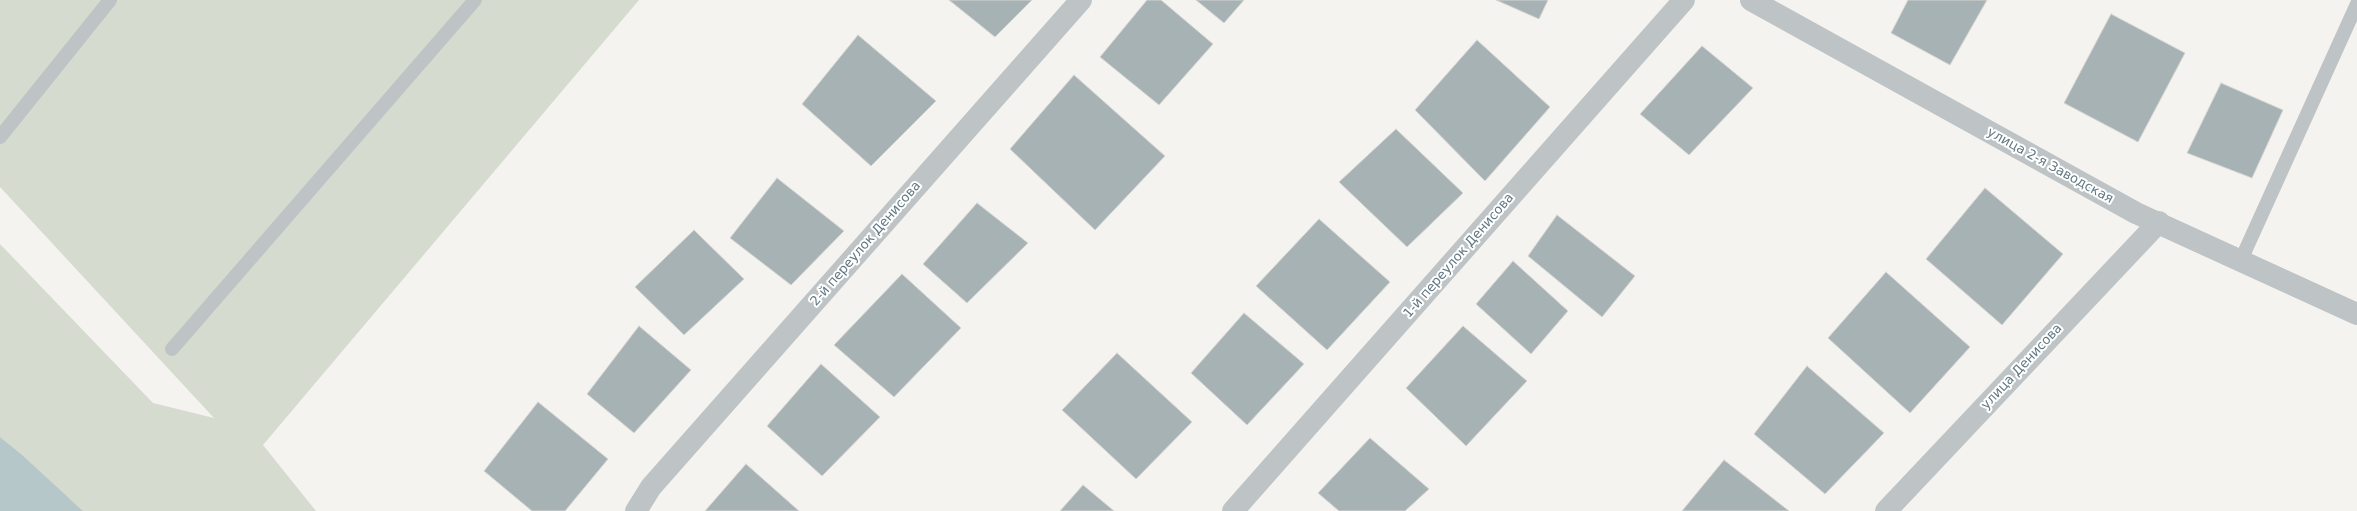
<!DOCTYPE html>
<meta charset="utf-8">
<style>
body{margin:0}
canvas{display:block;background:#f4f3ef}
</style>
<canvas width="2357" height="511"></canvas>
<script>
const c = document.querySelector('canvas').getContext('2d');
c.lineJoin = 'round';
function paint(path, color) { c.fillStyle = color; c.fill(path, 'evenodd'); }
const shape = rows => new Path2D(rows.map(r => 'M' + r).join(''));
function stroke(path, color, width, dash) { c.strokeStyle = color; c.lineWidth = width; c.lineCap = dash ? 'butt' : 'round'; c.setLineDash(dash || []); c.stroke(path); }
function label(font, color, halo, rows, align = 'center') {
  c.font = font + ' "DejaVu Sans",sans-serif'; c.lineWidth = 4; c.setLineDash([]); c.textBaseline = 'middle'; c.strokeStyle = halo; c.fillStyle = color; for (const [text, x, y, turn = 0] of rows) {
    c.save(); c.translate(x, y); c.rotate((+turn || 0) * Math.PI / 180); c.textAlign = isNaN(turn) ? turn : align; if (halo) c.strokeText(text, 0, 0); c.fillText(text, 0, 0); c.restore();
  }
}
paint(shape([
 [0,0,639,0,263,445,316,511,83,511,0,437,0,244,153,403,214,418,0,187]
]), '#d6dbd0');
paint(shape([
 [0,437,22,455,83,511,0,511]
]), '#b6c7c9');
const building = shape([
 [949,0,1032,0,995,37,949,0],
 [1147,0,1161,0,1213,44,1159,105,1100,57,1147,0],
 [1196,0,1244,0,1224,23,1196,0],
 [1496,0,1548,0,1539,19,1496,0],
 [1908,0,1987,0,1950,65,1891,33,1908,0],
 [2111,14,2185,53,2138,142,2064,103,2111,14],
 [858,35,936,101,871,166,802,104,858,35],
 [1477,40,1550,107,1485,181,1415,110,1477,40],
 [1702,46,1753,88,1689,155,1640,114,1702,46],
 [1074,75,1165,156,1095,230,1010,149,1074,75],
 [2221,83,2283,110,2252,178,2187,153,2221,83],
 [1396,129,1463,193,1407,247,1339,182,1396,129],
 [777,178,844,231,791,285,730,238,777,178],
 [1985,188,2063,254,2002,325,1926,259,1985,188],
 [977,203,1028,243,967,303,923,264,977,203],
 [1557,215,1635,276,1602,317,1528,256,1557,215],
 [1319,219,1390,282,1327,350,1256,286,1319,219],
 [694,230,744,279,684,335,635,287,694,230],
 [1513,261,1568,311,1531,354,1476,304,1513,261],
 [1886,272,1970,347,1910,413,1828,338,1886,272],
 [902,274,961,328,894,397,834,345,902,274],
 [1244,313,1304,364,1247,425,1191,373,1244,313],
 [639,326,691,370,634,433,587,394,639,326],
 [1463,326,1527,381,1466,446,1406,388,1463,326],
 [1117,353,1192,422,1136,479,1062,410,1117,353],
 [821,364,880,417,822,476,767,426,821,364],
 [1807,366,1884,433,1825,494,1754,434,1807,366],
 [538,402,608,459,565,511,532,511,484,471,538,402],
 [1370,438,1429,489,1405,511,1339,511,1318,493,1370,438],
 [1724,460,1789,511,1682,511,1724,460],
 [746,464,799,511,705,511,746,464],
 [1083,485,1114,511,1060,511,1083,485]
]);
paint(building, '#a7b2b5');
stroke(building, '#d5d5d2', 1);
stroke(shape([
 [0,137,110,0],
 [2241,260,2357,4],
 [172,349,475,0]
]), '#bec4c6', 14);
stroke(shape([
 [1751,0,2136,213,2357,314],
 [636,511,651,487,1081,0],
 [1233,511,1684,0],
 [1886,511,2159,222]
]), '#bec4c6', 22);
label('13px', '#617882', '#fff', [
 ["улица 2-я Заводская",2050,166,29],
 ["2-й переулок Денисова",866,244,-49],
 ["1-й переулок Денисова",1459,256,-49],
 ["улица Денисова",2022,367,-47]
]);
</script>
